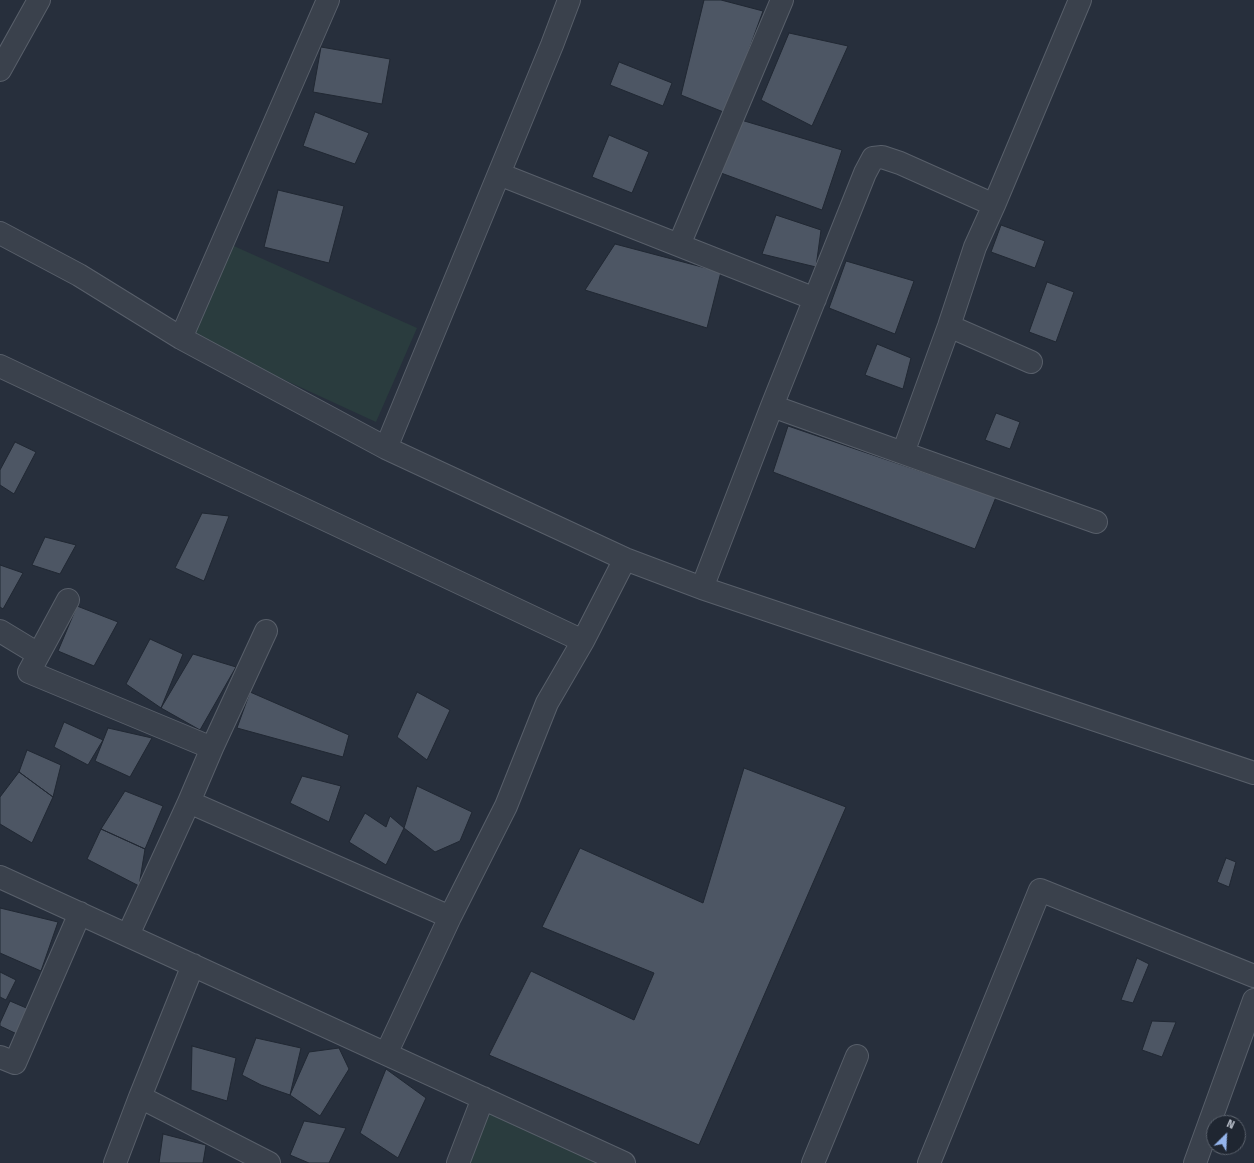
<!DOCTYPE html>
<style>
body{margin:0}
#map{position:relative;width:1254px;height:1163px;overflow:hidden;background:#272f3c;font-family:"Fira Sans",sans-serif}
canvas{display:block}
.north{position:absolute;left:1206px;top:1115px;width:40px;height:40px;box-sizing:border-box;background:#1f2631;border:1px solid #5b626d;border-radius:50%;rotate:24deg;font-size:11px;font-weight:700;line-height:16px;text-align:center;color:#b6bcc7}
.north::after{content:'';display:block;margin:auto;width:14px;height:18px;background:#95b5ed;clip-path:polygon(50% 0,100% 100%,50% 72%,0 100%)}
</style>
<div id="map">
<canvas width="1254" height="1163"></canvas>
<div class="north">N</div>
</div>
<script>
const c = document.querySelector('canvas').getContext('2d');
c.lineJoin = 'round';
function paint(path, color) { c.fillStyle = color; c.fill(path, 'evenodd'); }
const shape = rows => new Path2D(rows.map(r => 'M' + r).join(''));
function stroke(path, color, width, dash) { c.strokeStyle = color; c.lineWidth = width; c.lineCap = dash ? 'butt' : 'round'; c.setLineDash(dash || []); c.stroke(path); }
paint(shape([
 [216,238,417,328,376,422,176,330],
 [490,1109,603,1163,468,1163]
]), '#2a3c3e');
const building = shape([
 [704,0,721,0,763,11,726,113,681,95,704,0],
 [789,33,848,46,812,126,761,100,789,33],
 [321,47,390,59,382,104,313,92,321,47],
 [619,62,672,83,663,106,610,85,619,62],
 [315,112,369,133,355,164,303,146,315,112],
 [741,120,842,150,822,210,721,173,741,120],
 [609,135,649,152,632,193,592,177,609,135],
 [278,190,344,206,329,263,264,247,278,190],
 [776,215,821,230,816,267,762,254,776,215],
 [1001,225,1045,241,1035,268,991,252,1001,225],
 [615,244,721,272,707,328,585,290,615,244],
 [846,261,914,281,895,334,829,308,846,261],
 [1047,282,1074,292,1056,342,1029,332,1047,282],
 [877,344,911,358,903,389,865,375,877,344],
 [996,413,1020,422,1010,449,985,440,996,413],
 [788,426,996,497,975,549,773,472,788,426],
 [15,442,36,452,14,494,0,485,0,470,15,442],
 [202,513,229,516,204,581,175,568,202,513],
 [45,537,76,545,60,574,32,565,45,537],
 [0,565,23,573,3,609,0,607,0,565],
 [77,606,118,622,94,666,58,651,77,606],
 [150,639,183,654,161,708,126,684,150,639],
 [193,654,236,667,200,730,161,708,193,654],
 [250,692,349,735,343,757,237,728,250,692],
 [417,692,450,710,427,760,397,737,417,692],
 [64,722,103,740,88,765,54,747,64,722],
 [108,728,152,738,130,777,95,761,108,728],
 [27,750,61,765,53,797,19,772,27,750],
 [744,768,846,807,699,1145,489,1055,531,971,634,1020,654,973,542,927,580,848,703,903,744,768],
 [19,772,53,797,32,843,0,824,0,797,19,772],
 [302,776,341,786,329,822,290,803,302,776],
 [417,786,472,812,460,841,435,852,404,828,417,786],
 [125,791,163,806,145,849,101,829,125,791],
 [365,813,386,827,390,816,404,828,386,865,349,842,365,813],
 [101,829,145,849,139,886,87,859,101,829],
 [1226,858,1236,862,1229,887,1217,882,1226,858],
 [0,908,58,922,41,971,0,953,0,908],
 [1137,958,1149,964,1133,1003,1121,1000,1137,958],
 [0,972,16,980,6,1000,0,997,0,972],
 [10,1001,31,1010,19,1035,0,1026,0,1023,10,1001],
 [1152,1021,1176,1022,1162,1057,1142,1050,1152,1021],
 [256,1038,301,1048,290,1095,261,1085,242,1075,256,1038],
 [192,1046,236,1058,227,1101,191,1090,192,1046],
 [339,1048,349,1069,320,1116,290,1095,309,1052,339,1048],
 [386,1069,426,1098,398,1158,360,1133,386,1069],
 [304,1121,346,1128,329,1163,309,1163,290,1155,304,1121],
 [163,1134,206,1145,203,1163,159,1163,163,1134]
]);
paint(building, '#4d5664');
stroke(building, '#212833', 1);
const minor = shape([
 [0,70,39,0],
 [499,174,815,299],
 [0,233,79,275,181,338,386,448,625,559,702,588,1254,773],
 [679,245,782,0],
 [949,326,1031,362],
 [181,338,328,0],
 [0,366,583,641,625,559],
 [772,406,903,453,949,326,975,247,994,205,1080,0],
 [386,448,552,45,569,0],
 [903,453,1096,522],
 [702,588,772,406,865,173,873,158,882,157,900,163,994,205],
 [68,600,29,672,212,748],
 [0,631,38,654],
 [189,802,212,748,266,631],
 [0,877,624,1163],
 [128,935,189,802,450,917],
 [386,1054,450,917,506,806,547,703,583,641],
 [0,1057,15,1063,80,913],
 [140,1097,193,965],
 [115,1163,140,1097,269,1163],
 [458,1163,483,1098],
 [813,1163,857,1056],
 [929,1163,1040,890,1254,976],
 [1195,1163,1254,1000]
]);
stroke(minor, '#585f6a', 24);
stroke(minor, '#3a414c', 22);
</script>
